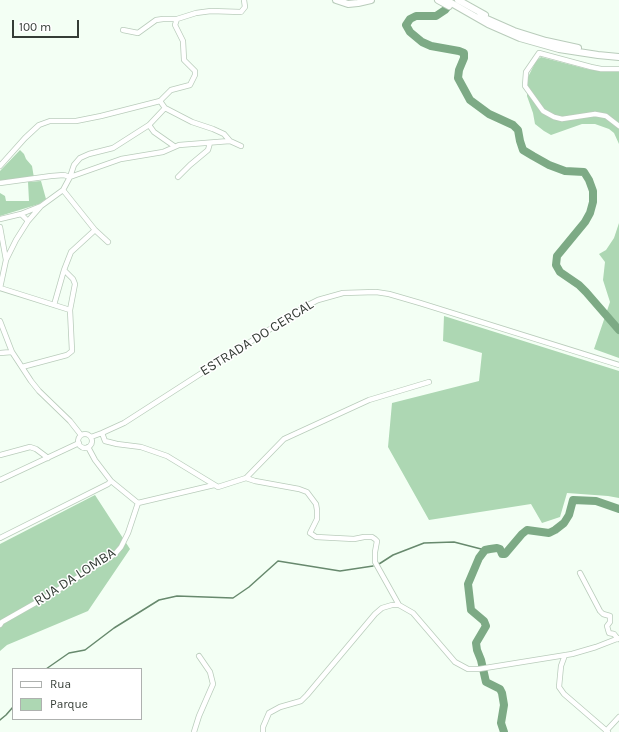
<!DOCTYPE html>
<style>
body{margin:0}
#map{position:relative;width:619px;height:732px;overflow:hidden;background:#f3fff4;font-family:Karla,sans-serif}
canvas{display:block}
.legend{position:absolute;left:12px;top:668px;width:130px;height:52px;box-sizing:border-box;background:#fff;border:1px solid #aeb1af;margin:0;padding:5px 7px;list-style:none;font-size:12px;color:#353d36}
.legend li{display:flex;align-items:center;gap:8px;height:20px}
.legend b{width:20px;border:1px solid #aeb1af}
.scale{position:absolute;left:12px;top:20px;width:67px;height:18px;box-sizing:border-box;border:2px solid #353d36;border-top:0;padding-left:5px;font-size:12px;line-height:14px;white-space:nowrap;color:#353d36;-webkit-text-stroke:3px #fff;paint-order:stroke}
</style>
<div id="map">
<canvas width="619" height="732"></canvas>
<ul class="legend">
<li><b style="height:5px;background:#fff"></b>Rua</li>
<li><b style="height:11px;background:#add7b3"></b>Parque</li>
</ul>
<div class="scale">100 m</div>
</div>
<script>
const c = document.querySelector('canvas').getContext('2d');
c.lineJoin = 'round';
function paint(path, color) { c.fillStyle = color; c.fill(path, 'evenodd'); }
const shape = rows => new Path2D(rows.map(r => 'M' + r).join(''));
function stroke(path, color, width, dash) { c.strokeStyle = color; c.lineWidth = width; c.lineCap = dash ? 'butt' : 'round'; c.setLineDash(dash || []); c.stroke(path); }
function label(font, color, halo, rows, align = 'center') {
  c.font = font + ' Karla,sans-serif'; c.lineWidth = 3; c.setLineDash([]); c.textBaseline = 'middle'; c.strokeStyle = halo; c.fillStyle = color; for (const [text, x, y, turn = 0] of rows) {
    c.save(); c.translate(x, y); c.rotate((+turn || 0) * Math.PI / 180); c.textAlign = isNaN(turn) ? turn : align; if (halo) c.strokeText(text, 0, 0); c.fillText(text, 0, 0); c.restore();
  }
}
paint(shape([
 [541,57,587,69,600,71,619,71,619,144,614,133,609,129,595,124,582,124,551,135,544,131,535,124,533,113,527,96,528,77,536,61],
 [20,150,24,154,26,159,32,166,34,178,0,182,0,171],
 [41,181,46,199,39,204,0,216,0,193,5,196,6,201,29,201,28,182],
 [619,223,619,358,594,349,610,302,603,280,605,262,599,254,606,250,614,238],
 [444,316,619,371,619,498,608,496,567,493,560,517,542,523,531,504,429,520,388,447,392,403,479,381,482,353,443,341],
 [95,495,130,549,88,611,7,645,0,651,0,544]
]), '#add7b3');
stroke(shape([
 [379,564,393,555,424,543,454,542,485,550],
 [46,669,69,653,85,650,114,628,159,600,177,596,233,598,249,587,278,561,340,571,373,566],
 [0,720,6,715,13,707]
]), '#67896d', 1.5);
stroke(shape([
 [453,0,445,10,436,16,416,16,410,19,406,25,410,32,422,42,431,46,459,51,464,53,464,58,459,70,458,78,470,100,489,114,513,125,518,130,520,141,523,150,533,156,549,165,565,171,584,172,589,180,593,191,593,202,590,213,585,222,557,256,556,265,560,272,579,285,586,292,619,330],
 [504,732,501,723,504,705,502,693,500,689,486,682,481,660,477,650,476,643,486,626,484,621,471,610,468,584,479,558,485,550,490,549,497,548,500,549,502,554,505,554,522,534,527,530,549,533,555,530,564,523,569,515,573,500,596,501,619,509]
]), '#7daa85', 8);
const minor = shape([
 [177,19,175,25,183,41,184,60,195,71,195,75,190,85,171,90,160,101,165,108,192,122,213,129,224,134,230,141],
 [123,30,138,33,156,20,163,19,177,19,196,13,211,11,241,12,245,7,244,0],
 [619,69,601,69,591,67,539,53,526,72,525,86,543,111,554,117,562,119,595,114,606,116,619,126],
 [149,125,154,132,174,146],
 [0,166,25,138,39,125,50,121,76,121,101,116,160,101],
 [70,177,121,159,163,152,179,145,230,141,241,146],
 [178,177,190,165,208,150,210,143],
 [0,183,51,176,64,175,70,177],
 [63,190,95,230,71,252,64,270],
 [21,214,41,206],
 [0,219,21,214,28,221],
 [0,227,6,260],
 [95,230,108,242],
 [54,305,64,270,73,279,75,284,70,310,0,288,6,260,16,240,28,221,41,206,63,190,70,177,74,165,80,158,89,154,113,148,149,125,165,108],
 [0,321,12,352,31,381,39,391,70,421,81,435],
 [0,353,12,352],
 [22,367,67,355,72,351,70,310],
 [102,433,105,441,117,444,141,447,167,456,218,487,246,478,255,481,299,489,307,492,316,504,317,510,317,519,310,533,316,537,354,539,364,537,372,537,375,539,377,541,375,552,375,562,399,605],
 '78 441a7 7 0 1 1 14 0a7 7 0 1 1-14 0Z',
 [91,437,102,433,124,423,306,306,318,300,343,293,376,292,389,294,420,303,619,365],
 [0,455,30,447,36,449,48,458],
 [246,478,284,439,369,400,429,382],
 [0,480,79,443],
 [138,503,214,485],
 [0,538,108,484,111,481,95,460,88,447],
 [580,573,600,611,603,614,610,616,610,622,607,626,609,633,614,634,618,639],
 [0,625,2,622,53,593,115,554,121,547,128,533,138,503,111,481],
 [565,655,561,666,559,687,564,694,608,732],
 [606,731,619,717],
 [194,732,199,716,213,684,210,672,199,656],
 [263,732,263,727,269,713,280,707,301,701,307,695,375,614,382,608,392,605,399,605,413,613,455,662,468,669,479,669,572,654,596,647,619,638]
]);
const highway = shape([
 [336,0,348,4,358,3,371,0],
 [438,0,449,6],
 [446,0,488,24,520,38,559,49,598,55,619,57],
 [458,0,485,15],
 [480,16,514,31,546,41,578,48]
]);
stroke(minor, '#b9ccbb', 6);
stroke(highway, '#b9ccbb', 8);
stroke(minor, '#fff', 4.5);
stroke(highway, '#fff', 6);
label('14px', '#353d36', '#fff', [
 ["ESTRADA DO CERCAL",257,338,-32],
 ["RUA DA LOMBA",75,577,-33]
]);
</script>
